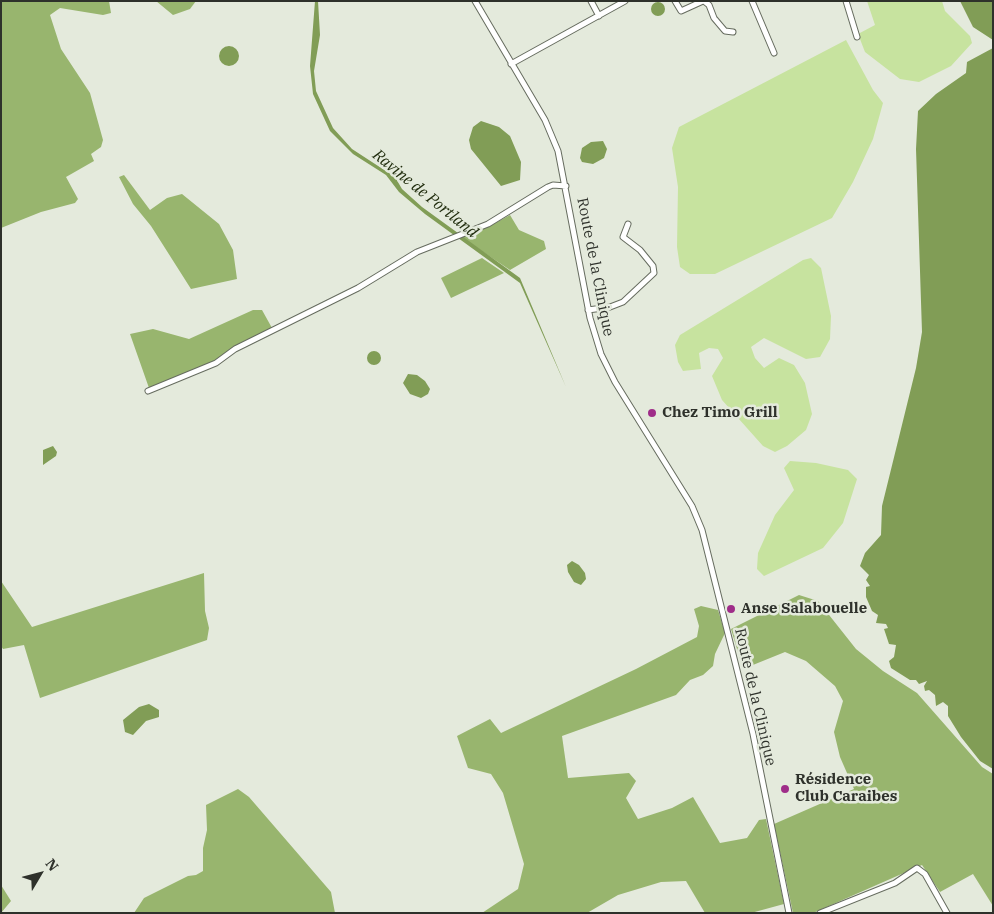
<!DOCTYPE html>
<meta charset="utf-8">
<style>
body{margin:0}
#map{position:relative;width:994px;height:914px;overflow:hidden;background:#e4eadc;font-family:"IBM Plex Serif",serif}
canvas{display:block}
.frame{position:absolute;inset:0;border:2px solid #2e312b;pointer-events:none}
.north{position:absolute;left:15px;top:849px;width:50px;height:50px;-webkit-text-stroke:4px #e4eadc;paint-order:stroke;rotate:53deg;font-size:14px;font-weight:700;line-height:20px;text-align:center;color:#2e312b}
.north::after{content:'';display:block;margin:auto;width:18px;height:22px;background:#2e312b;clip-path:polygon(50% 0,100% 100%,50% 72%,0 100%)}
</style>
<div id="map">
<canvas width="994" height="914"></canvas>
<div class="frame"></div>
<div class="north">N</div>
</div>
<script>
const c = document.querySelector('canvas').getContext('2d');
c.lineJoin = 'round';
function paint(path, color) { c.fillStyle = color; c.fill(path, 'evenodd'); }
const shape = rows => new Path2D(rows.map(r => 'M' + r).join(''));
function stroke(path, color, width, dash) { c.strokeStyle = color; c.lineWidth = width; c.lineCap = dash ? 'butt' : 'round'; c.setLineDash(dash || []); c.stroke(path); }
function label(font, color, halo, rows, align = 'center') {
  c.font = font + ' "IBM Plex Serif",serif'; c.lineWidth = 5; c.setLineDash([]); c.textBaseline = 'middle'; c.strokeStyle = halo; c.fillStyle = color; for (const [text, x, y, turn = 0] of rows) {
    c.save(); c.translate(x, y); c.rotate((+turn || 0) * Math.PI / 180); c.textAlign = isNaN(turn) ? turn : align; if (halo) c.strokeText(text, 0, 0); c.fillText(text, 0, 0); c.restore();
  }
}
paint(shape([
 [867,1,942,1,945,11,970,36,972,43,951,66,919,82,900,79,865,52,858,34,875,25],
 [846,40,873,90,883,103,873,139,853,182,832,218,715,274,690,274,680,267,677,247,678,187,672,148,679,127],
 [811,258,821,268,831,316,830,339,820,357,806,359,764,338,751,347,755,358,764,368,779,358,794,365,805,383,812,414,806,430,787,446,775,452,763,446,722,400,712,376,723,358,718,349,709,348,699,353,701,369,683,371,678,362,675,345,680,335,803,260],
 [790,461,816,463,848,470,857,479,843,523,823,548,764,576,757,569,758,553,775,515,794,490,784,468]
]), '#c7e39f');
paint(shape([
 [1,1,109,1,111,13,103,15,60,8,50,15,61,49,90,93,103,140,101,147,91,154,94,161,66,177,78,199,75,203,41,212,1,228],
 [156,1,196,1,190,9,173,15],
 [124,175,150,210,167,198,182,194,219,224,233,250,237,279,191,289,151,226,133,204,119,177],
 [510,215,519,230,544,241,546,249,510,270,461,237,490,226],
 [482,258,504,273,451,298,441,278],
 [253,310,262,310,272,328,231,349,216,360,149,388,130,334,153,329,189,339],
 [204,573,205,611,209,628,207,640,40,698,24,645,3,649,1,646,1,581,32,627],
 [799,595,818,601,856,649,883,671,917,693,982,767,993,774,993,906,973,874,940,892,922,865,813,913,793,913,774,824,854,789,840,757,834,732,843,701,835,686,806,661,785,652,743,669,731,629],
 [701,606,718,610,725,633,715,654,713,666,703,675,690,680,676,695,562,736,568,778,629,773,636,781,626,798,638,819,672,808,693,797,720,843,747,838,759,820,766,819,784,904,751,913,705,913,686,881,661,882,618,895,587,913,482,913,518,889,524,864,503,793,491,774,468,768,457,736,490,719,501,733,636,669,697,637,699,626,694,609],
 [238,789,249,797,331,892,335,913,134,913,144,898,188,876,196,875,203,871,203,848,207,830,206,805],
 [1,885,11,901,1,913]
]), '#98b56e');
paint(shape([
 [315,1,318,1,320,35,314,71,316,91,333,128,352,149,395,177,402,189,422,207,520,278,566,387,520,283,425,214,399,192,386,175,353,154,330,131,313,94,310,66],
 [960,1,993,1,993,40,973,27],
 '651 9a7 7 0 1 1 14 0a7 7 0 1 1-14 0Z',
 '219 56a10 10 0 1 1 20 0a10 10 0 1 1-20 0Z',
 [993,48,993,769,980,761,961,737,948,716,948,706,943,702,936,706,935,695,929,690,925,691,924,686,927,681,919,684,916,680,910,680,891,668,889,661,894,657,896,645,889,644,884,629,888,628,886,624,876,623,878,615,872,611,866,597,866,587,870,586,866,580,869,575,860,566,865,553,881,535,882,506,916,368,922,332,916,149,918,111,936,94,966,73,967,62],
 [481,121,499,127,510,136,521,162,520,180,501,186,471,149,469,140,473,127],
 [603,141,607,149,604,158,593,164,582,162,580,158,582,148,591,142],
 '367 358a7 7 0 1 1 14 0a7 7 0 1 1-14 0Z',
 [408,374,417,375,425,381,430,389,428,394,421,398,410,394,403,383],
 [53,446,57,452,56,456,43,465,43,450],
 [572,561,579,565,585,573,586,579,581,585,574,582,568,572,567,565],
 [149,704,159,710,159,717,146,721,133,735,125,732,123,720,139,707]
]), '#819d56');
const minor = shape([
 [475,1,545,120,558,151,590,318,601,354,615,382,692,506,702,530,753,734,789,913],
 [591,1,599,16],
 [675,1,681,11,703,1],
 [704,1,709,5,714,18,725,31,733,32],
 [752,1,774,53],
 [846,1,857,37],
 [511,64,625,1],
 [588,310,610,307,623,302,654,273,653,266,640,250,623,237,628,224],
 [148,391,216,363,235,349,358,288,417,252,488,224,548,187,553,185,566,186],
 [820,913,895,883,917,868,925,874,947,913]
]);
stroke(minor, '#666c5f', 7);
stroke(minor, '#fff', 5);
for (const [x, y, r, color] of [
 [652,413,5,"#9f2d89"],
 [731,609,5,"#9f2d89"],
 [785,789,5,"#9f2d89"]
]) { const dot = new Path2D(); dot.arc(x, y, r, 0, 2 * Math.PI); c.fillStyle = color; c.fill(dot); stroke(dot, '#e4eadc', 2); }
label('15px', '#2e312b', '#e4eadc', [
 ["Route de la Clinique",595,267,79],
 ["Route de la Clinique",755,697,77]
]);
label('bold 15px', '#2e312b', '#e4eadc', [
 ["Chez Timo Grill",662,413],
 ["Anse Salabouelle",741,609],
 ["Résidence",795,780],
 ["Club Caraibes",795,797]
], 'left');
label('italic 16px', '#222e0f', '#e4eadc', [
 ["Ravine de Portland",425,194,39]
]);
</script>
